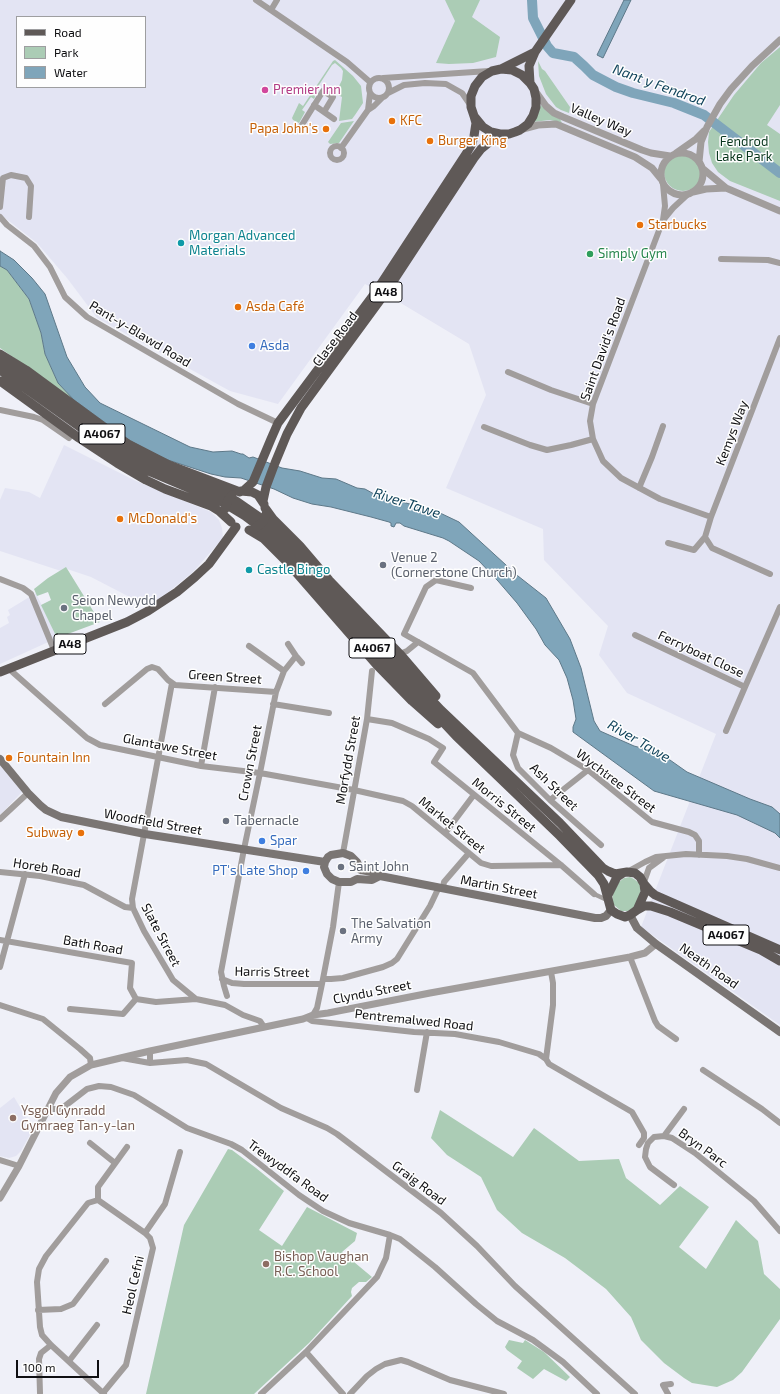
<!DOCTYPE html>
<meta charset="utf-8">
<style>
body{margin:0}
#map{position:relative;width:780px;height:1394px;overflow:hidden;background:#eff0f8;font-family:"Exo 2",sans-serif}
canvas{display:block}
.legend{position:absolute;left:16px;top:16px;width:130px;height:72px;box-sizing:border-box;background:#fefefe;border:1px solid #9e9ea0;margin:0;padding:5px 7px;list-style:none;font-size:12px;color:#0f0f12}
.legend li{display:flex;align-items:center;gap:8px;height:20px}
.legend b{width:20px;border:1px solid #9e9ea0}
.scale{position:absolute;left:16px;top:1360px;width:83px;height:18px;box-sizing:border-box;border:2px solid #0f0f12;border-top:0;padding-left:5px;font-size:12px;line-height:14px;white-space:nowrap;color:#0f0f12;-webkit-text-stroke:3px #fefefe;paint-order:stroke}
</style>
<div id="map">
<canvas width="780" height="1394"></canvas>
<ul class="legend">
<li><b style="height:5px;background:#5f5957"></b>Road</li>
<li><b style="height:11px;background:#abccb5"></b>Park</li>
<li><b style="height:11px;background:#7fa5ba"></b>Water</li>
</ul>
<div class="scale">100 m</div>
</div>
<script>
const c = document.querySelector('canvas').getContext('2d');
c.lineJoin = 'round';
function paint(path, color) { c.fillStyle = color; c.fill(path, 'evenodd'); }
const shape = rows => new Path2D(rows.map(r => 'M' + r).join(''));
function stroke(path, color, width, dash) { c.strokeStyle = color; c.lineWidth = width; c.lineCap = dash ? 'butt' : 'round'; c.setLineDash(dash || []); c.stroke(path); }
function label(font, color, halo, rows, align = 'center') {
  c.font = font + ' "Exo 2",sans-serif'; c.lineWidth = 3; c.setLineDash([]); c.textBaseline = 'middle'; c.strokeStyle = halo; c.fillStyle = color; for (const [text, x, y, turn = 0] of rows) {
    c.save(); c.translate(x, y); c.rotate((+turn || 0) * Math.PI / 180); c.textAlign = isNaN(turn) ? turn : align; if (halo) c.strokeText(text, 0, 0); c.fillText(text, 0, 0); c.restore();
  }
}
paint(shape([
 [0,0,780,0,780,1025,641,927,716,734,627,693,599,655,608,626,544,560,543,529,446,488,486,395,469,344,394,299,365,284,278,404,230,391,97,318,67,278,37,243,0,214],
 [17,17,145,17,145,87,17,87],
 [64,445,136,481,211,512,219,520,222,528,223,538,193,572,156,602,147,606,91,577,67,569,66,568,61,571,0,551,0,500,5,488,29,492,40,498],
 [36,593,57,638,0,664,0,628,9,623,7,617,10,615,8,610],
 [0,765,22,792,0,815],
 [14,1097,33,1129,21,1151,16,1156,9,1158,0,1156,0,1108]
]), '#e3e4f3');
paint(shape([
 [445,0,480,0,472,17,500,37,496,57,473,63,449,64,436,63,455,21],
 [780,47,780,105,767,125,780,134,780,201,730,181,718,172,712,163,709,153,708,142,709,132,734,95,761,63],
 [335,60,353,76,361,86,363,103,355,115,352,119,339,121,342,97,338,95,340,92,337,90,342,80,343,71,341,68,335,63,332,65,317,88,314,93,315,97,314,99,311,97,302,110,305,112,299,123,293,120,292,118,299,103,303,106,333,61],
 [538,61,542,69,545,71,570,107,569,113,561,110,556,107,546,94,539,76],
 [541,105,552,115,560,119,562,123,550,120,533,122,539,111],
 [354,121,339,143,330,144,328,142,341,123],
 '664 172a19 19 0 1 1 38 0a19 19 0 1 1-38 0Z',
 [0,266,7,270,29,299,41,333,45,354,58,383,74,400,0,348],
 [66,567,100,622,57,638,41,605,51,600,48,592,37,596,34,589,48,578],
 [630,877,634,879,639,883,641,888,640,894,634,907,628,911,621,911,614,905,612,900,613,894,619,882,624,878],
 [440,1110,513,1157,534,1128,579,1161,619,1159,626,1178,660,1205,680,1186,709,1207,679,1247,706,1269,736,1220,758,1241,764,1274,780,1289,780,1319,742,1372,733,1380,717,1387,692,1383,684,1378,664,1363,641,1340,631,1317,606,1289,565,1258,522,1233,497,1210,481,1177,447,1155,431,1138],
 [228,1149,232,1150,256,1168,284,1191,259,1230,282,1246,307,1207,357,1233,355,1241,342,1252,372,1277,366,1282,359,1282,352,1288,351,1292,352,1296,309,1343,254,1394,146,1394,184,1225],
 [509,1340,523,1343,525,1340,544,1352,570,1377,566,1381,544,1369,533,1379,517,1368,522,1361,507,1350,505,1347]
]), '#abccb5');
const water = shape([
 [624,0,631,0,603,58,597,55,624,0],
 [0,251,14,260,32,278,45,294,67,357,85,387,100,403,190,447,213,452,232,451,241,454,243,454,249,458,253,457,282,468,300,471,322,478,336,479,357,488,365,489,374,494,438,512,459,522,518,576,546,598,570,639,581,668,594,721,600,731,634,746,660,753,687,772,750,799,772,807,780,814,780,838,775,833,737,815,654,791,573,732,573,727,576,719,573,700,567,678,559,660,545,645,536,629,517,603,498,581,479,561,449,541,443,538,404,526,400,523,396,523,394,527,391,526,391,523,389,522,371,517,331,507,312,504,293,498,274,489,241,478,225,477,211,474,168,460,151,452,129,440,74,400,58,383,45,354,41,333,29,299,7,270,0,266,0,251]
]);
paint(water, '#7fa5ba');
stroke(water, '#5d7888', 1);
stroke(shape([
 [532,0,533,18,547,46,553,53,574,57,584,66,593,75,616,87,633,93,674,103,704,115,780,173]
]), '#7fa5ba', 10);
stroke(shape([
 [594,894,607,900]
]), '#a19d9c', 4.5);
stroke(shape([
 [256,0,347,62,370,82],
 [271,10,277,0],
 '369 88a10 10 0 1 1 20 0a10 10 0 1 1-20 0Z',
 [383,78,489,71],
 [388,93,404,85,425,83,446,84,462,93,471,106],
 [314,105,334,119],
 [368,110,370,93],
 [300,128,323,91,333,97,324,112],
 '330 153a7 7 0 1 1 14 0a7 7 0 1 1-14 0Z',
 [341,148,368,110,374,106,383,97],
 [663,184,665,206,663,220,593,404,590,421,593,439,603,461,621,478,660,499,711,517],
 [0,207,3,178,11,175,26,178,31,186,29,217],
 [0,217,7,225,34,246,50,267,65,297,87,317,238,404,278,423],
 [664,219,673,208,687,195],
 [721,259,768,260,780,263],
 [508,372,551,390,593,404],
 [0,410,34,417,43,420,69,438],
 [484,427,530,445,547,450,571,445,593,439],
 [639,488,652,457,663,426],
 [705,537,712,548,770,574],
 [668,543,694,550,705,537,711,517,780,338],
 [0,579,23,588,31,594,54,650],
 [471,588,436,580,426,587,404,634,473,673,518,733,551,748,588,770,652,822,689,832,695,835,699,841,699,855],
 [635,635,745,687,780,607],
 [288,644,296,656,302,663],
 [249,646,284,671],
 [400,654,407,651,418,642],
 [8,668,87,738,100,745,201,766,260,773,354,790,403,801,412,806,481,863,491,866,561,865],
 [172,683,132,899,133,908,144,931,173,980,196,999],
 [105,704,147,669,152,667,158,669,168,680,175,685,276,692],
 [273,704,329,713],
 [367,719,392,723,429,739,443,748,434,762,561,865,594,894],
 [726,731,745,687],
 [518,733,513,755,518,768,550,800,601,845],
 [201,766,215,687],
 [550,800,588,770],
 [0,819,28,793],
 [446,832,473,796],
 [343,853,367,719,372,671],
 [0,872,40,876,84,885,125,907,133,908],
 [627,872,645,862,656,857,686,854,727,856,747,859,780,868],
 [644,882,649,868,664,857],
 [443,888,444,882,469,853],
 [0,940,132,963,130,988,136,999],
 [630,957,655,1021,658,1026,676,1039],
 [0,967,25,874],
 [222,979,232,983,244,984,322,984],
 [323,979,331,979,343,978,383,967,392,963,397,959,402,951,430,906,439,887],
 [227,996,224,986,221,972,244,849,260,773,276,692,284,671,296,656],
 [136,999,156,1002,196,999,225,1005,243,1015,260,1021,264,1027],
 [0,1005,43,1019,80,1049,90,1058,91,1065],
 [70,1009,123,1014,136,999],
 [313,1015,317,1008,322,984,333,927,339,882],
 [307,1018,312,1021,414,1032,455,1034,499,1042,539,1054,546,1059,549,1064,632,1112,644,1133,644,1138,639,1145],
 [150,1051,150,1063,187,1060,206,1064,281,1108,327,1128,337,1134,441,1213,477,1246,515,1286,635,1394],
 [122,1058,150,1063],
 [546,1059,553,1005,553,983,551,972],
 [703,1070,762,1109,780,1123],
 [417,1090,427,1032],
 [47,1109,61,1109,87,1089,99,1086,111,1087,134,1095,187,1128,231,1144,242,1150,299,1195,323,1211,349,1223,390,1235,400,1239,435,1267,476,1304,497,1321,533,1340,563,1362,597,1394],
 [664,1136,684,1109],
 [90,1143,115,1163],
 [0,1160,19,1166],
 [674,1185,650,1167,645,1157,646,1149,648,1143,654,1137,664,1136,672,1138,695,1153,754,1201,780,1231],
 [98,1200,88,1203,46,1256,39,1269,37,1282,40,1327,42,1335,51,1345,104,1394],
 [98,1200,145,1233,150,1238,153,1248,126,1365,103,1393],
 [98,1200,98,1187,127,1147],
 [145,1233,165,1204,180,1152],
 [38,1310,61,1309,73,1304,106,1261],
 [306,1352,343,1394],
 [69,1361,97,1325],
 [40,1393,39,1359,41,1353,51,1345],
 [261,1394,306,1352,377,1277,386,1258,390,1235],
 [350,1394,367,1376,376,1369,385,1364,401,1360,408,1362,450,1380,504,1394],
 [668,1394,663,1385,671,1384]
]), '#a19d9c', 6);
stroke(shape([
 [536,92,546,106,554,113,563,117,642,150,651,153,670,156],
 [523,129,538,125,556,124,635,157,652,168,661,179],
 '661 174a21 21 0 1 1 42 0a21 21 0 1 1-42 0Z',
 [676,153,696,139,704,131],
 [699,162,701,142,707,127,720,104,731,89,752,66,780,40],
 [702,168,726,188,780,211],
 [693,192,706,189,726,188],
 [0,1198,19,1166,56,1093,70,1077,91,1065,150,1051,303,1019,313,1015,328,1013,430,993,630,957,645,953,656,944]
]), '#a19d9c', 7);
stroke(shape([
 [0,759,28,793,40,805,46,810,61,817,145,834,325,862],
 [361,870,372,872,380,876,595,918,601,918,606,916,611,910],
 [361,870,357,862,351,856,343,853,331,855,328,857,325,862,324,867,327,874,332,879,339,882,351,882,357,879,372,880,380,876],
 [630,915,637,928,656,944,780,1032]
]), '#7a7573', 8);
stroke(shape([
 [501,69,535,52],
 [530,83,529,66,535,52,571,0],
 [0,354,26,370,109,431,128,444,169,465,240,492],
 [0,361,121,447,146,462,166,471,215,490,236,501,262,519,284,538,377,642,441,710,560,823,603,868,608,871,615,874,627,872,635,873,640,877,644,884,645,892,637,910,630,915,625,917,617,914,611,910,604,884,598,875,560,836,456,736,331,603,292,557,269,534,245,516,222,502,144,469,118,454,0,370],
 [0,381,79,438,117,463,146,480,165,489,211,506,219,511,231,522],
 [241,491,252,492,258,495,264,504],
 [243,491,253,482,271,439,278,423,375,293,466,154,472,144,474,136,476,123,474,116],
 [263,501,266,487,275,463,287,434,301,408,386,292,474,158,481,149,492,140,497,137,509,134,515,132,520,130,528,124,533,116,536,107,536,98,534,89,530,83,522,75,512,70,501,69,492,71,482,77,475,86,471,96,471,107,474,116,483,127,491,132,500,134,509,134],
 [265,508,273,519,300,546,329,580,400,654,436,696],
 [249,530,264,539,287,562,376,664,412,701,438,724],
 [0,672,127,622,148,611,177,592,195,577,209,564,236,527],
 [644,884,650,891,655,895,780,950],
 [608,895,617,877,623,873],
 [637,910,644,906,651,906,670,912,761,950,780,961]
]), '#5f5957', 9);
stroke(shape([
 [225,509,228,500,232,495],
 [254,529,263,522,266,514]
]), '#5f5957', 9);
for (const [x, y, r, color] of [
 [265,90,4,"#d1479c"],
 [392,121,4,"#e8710a"],
 [326,129,4,"#e8710a"],
 [430,141,4,"#e8710a"],
 [640,225,4,"#e8710a"],
 [181,243,4,"#0f9aa8"],
 [590,254,4,"#2e9e5b"],
 [238,307,4,"#e8710a"],
 [252,346,4,"#3f7fe0"],
 [120,519,4,"#e8710a"],
 [383,565,4,"#6b7280"],
 [249,570,4,"#0f9aa8"],
 [64,608,4,"#6b7280"],
 [9,758,4,"#e8710a"],
 [226,821,4,"#6b7280"],
 [81,833,4,"#e8710a"],
 [262,841,4,"#3f7fe0"],
 [341,867,4,"#6b7280"],
 [306,871,4,"#3f7fe0"],
 [343,931,4,"#6b7280"],
 [13,1118,4,"#8d6e63"],
 [266,1264,4,"#8d6e63"]
]) { const dot = new Path2D(); dot.arc(x, y, r, 0, 2 * Math.PI); c.fillStyle = color; c.fill(dot); stroke(dot, '#fefefe', 1.5); }
for (const [x, y, w] of [
 [386,292,32],
 [102,434,46],
 [70,644,32],
 [372,648,46],
 [726,935,46]
]) { const box = new Path2D(); box.roundRect(x - w / 2, y - 10, w, 20, 3); c.fillStyle = '#fefefe'; c.fill(box); stroke(box, '#0f0f12', 1); }
label('bold 12px', '#0f0f12', null, [
 ["A48",386,292],
 ["A4067",102,434],
 ["A48",70,644],
 ["A4067",372,648],
 ["A4067",726,935]
]);
label('13px', '#b23c85', '#fefefe', [
 ["Premier Inn",273,90]
], 'left');
label('13px', '#0f0f12', '#fefefe', [
 ["Valley Way",601,120,23],
 ["Pant-y-Blawd Road",140,334,31],
 ["Clase Road",335,339,-53],
 ["Saint David's Road",603,349,-70],
 ["Kemys Way",732,433,-69],
 ["Ferryboat Close",701,654,25],
 ["Green Street",225,677,4],
 ["Glantawe Street",170,747,11],
 ["Morfydd Street",348,760,-80],
 ["Crown Street",250,763,-79],
 ["Wychtree Street",616,781,37],
 ["Ash Street",554,787,44],
 ["Morris Street",504,805,39],
 ["Woodfield Street",153,822,10],
 ["Market Street",452,825,39],
 ["Horeb Road",47,868,9],
 ["Martin Street",499,887,11],
 ["Slate Street",161,935,62],
 ["Bath Road",93,945,10],
 ["Neath Road",709,966,35],
 ["Harris Street",272,972,1],
 ["Clyndu Street",372,992,-11],
 ["Pentremalwed Road",414,1020,6],
 ["Bryn Parc",703,1148,36],
 ["Trewyddfa Road",288,1171,36],
 ["Graig Road",419,1183,37],
 ["Heol Cefni",133,1285,-77]
]);
label('13px', '#c56008', '#fefefe', [
 ["KFC",400,121],
 ["Papa John's",318,129,"right"],
 ["Burger King",438,141],
 ["Starbucks",648,225],
 ["Asda Café",246,307],
 ["McDonald's",128,519],
 ["Fountain Inn",17,758],
 ["Subway",73,833,"right"]
], 'left');
label('13px', '#08361d', '#fefefe', [
 ["Fendrod",744,142],
 ["Lake Park",744,157]
]);
label('13px', '#0d838f', '#fefefe', [
 ["Morgan Advanced",189,236],
 ["Materials",189,251],
 ["Castle Bingo",257,570]
], 'left');
label('13px', '#27864d', '#fefefe', [
 ["Simply Gym",598,254]
], 'left');
label('13px', '#366cbe', '#fefefe', [
 ["Asda",260,346],
 ["Spar",270,841],
 ["PT's Late Shop",298,871,"right"]
], 'left');
label('13px', '#5b616d', '#fefefe', [
 ["Venue 2",391,558],
 ["(Cornerstone Church)",391,573],
 ["Seion Newydd",72,601],
 ["Chapel",72,616],
 ["Tabernacle",234,821],
 ["Saint John",349,867],
 ["The Salvation",351,924],
 ["Army",351,939]
], 'left');
label('13px', '#785e54', '#fefefe', [
 ["Ysgol Gynradd",21,1111],
 ["Gymraeg Tan-y-lan",21,1126],
 ["Bishop Vaughan",274,1257],
 ["R.C. School",274,1272]
], 'left');
label('italic 14px', '#0b3f57', '#fefefe', [
 ["Nant y Fendrod",659,85,20],
 ["River Tawe",407,503,18],
 ["River Tawe",639,741,30]
]);
</script>
